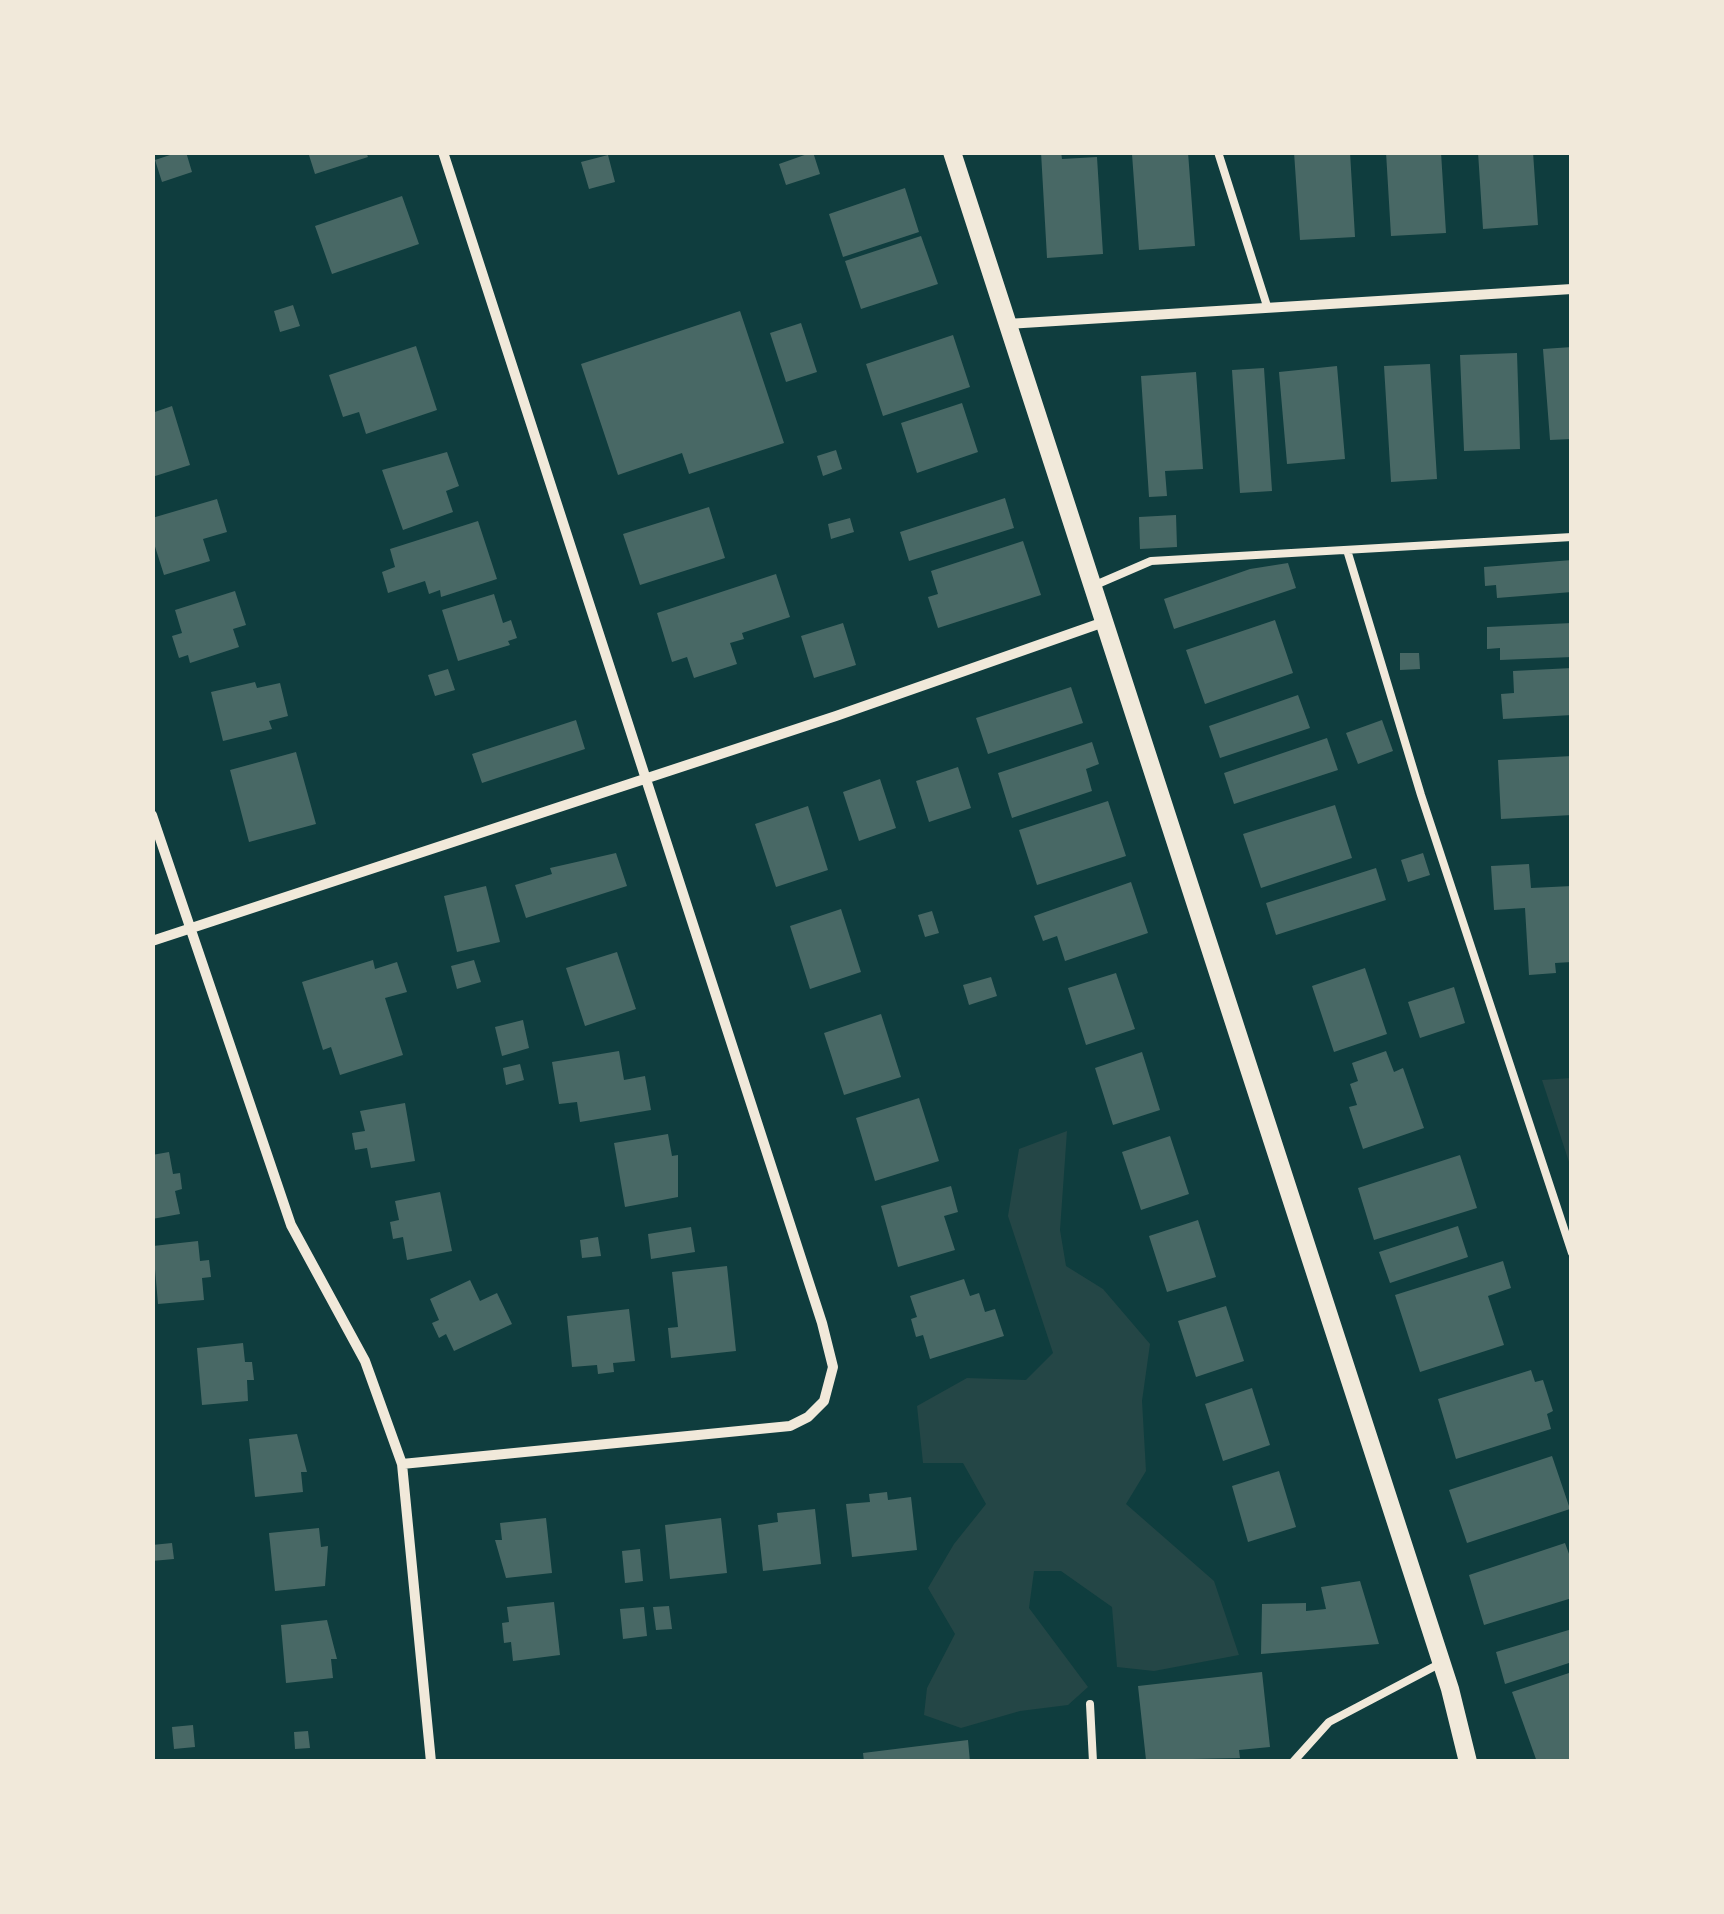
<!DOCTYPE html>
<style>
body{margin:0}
#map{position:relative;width:1724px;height:1914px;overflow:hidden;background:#0f3d3e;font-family:"Varela Round",sans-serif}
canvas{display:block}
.frame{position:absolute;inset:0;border:155px solid #f1e9da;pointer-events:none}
</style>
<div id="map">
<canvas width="1724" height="1914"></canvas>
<div class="frame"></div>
</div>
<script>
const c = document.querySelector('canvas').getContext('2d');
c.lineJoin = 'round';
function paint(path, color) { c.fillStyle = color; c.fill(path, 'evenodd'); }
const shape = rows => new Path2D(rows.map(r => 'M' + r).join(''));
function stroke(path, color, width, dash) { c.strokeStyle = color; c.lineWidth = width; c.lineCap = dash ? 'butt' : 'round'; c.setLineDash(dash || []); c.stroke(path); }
paint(shape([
 [1571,1078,1572,1078,1571,1168,1542,1080],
 [1067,1131,1060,1230,1066,1266,1103,1289,1150,1344,1142,1401,1146,1471,1126,1504,1214,1581,1239,1655,1154,1671,1117,1667,1112,1607,1061,1571,1034,1571,1029,1608,1088,1687,1068,1705,1020,1711,961,1728,924,1715,927,1688,955,1634,928,1588,954,1544,986,1504,963,1463,923,1463,917,1406,967,1378,1026,1380,1053,1353,1008,1216,1019,1149]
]), '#244646');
paint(shape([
 [179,152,186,152,192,172,162,182,155,160],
 [308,152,366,152,368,157,315,174],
 [813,152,820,174,786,185,779,164],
 [1041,152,1061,152,1062,159,1097,157,1103,254,1047,258],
 [1165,152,1188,152,1195,246,1139,250,1132,154],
 [1294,152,1350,152,1355,237,1300,240],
 [1386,152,1441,152,1446,233,1391,236],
 [1478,152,1533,152,1538,225,1483,229],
 [608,155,615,182,589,189,581,162],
 [905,188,919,232,843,257,829,214],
 [402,196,419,244,332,274,315,226],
 [921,236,938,284,861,309,845,261],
 [293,305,300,326,280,332,274,311],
 [740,311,784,443,689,474,682,453,618,475,581,364],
 [801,323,817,372,786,382,770,333],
 [953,335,970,387,883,416,866,364],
 [416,346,437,410,366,434,359,412,343,417,329,375],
 [1572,347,1572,439,1550,440,1543,349],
 [1517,353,1520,449,1464,451,1460,355],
 [1430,364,1437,479,1391,482,1384,366],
 [1337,366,1345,459,1287,464,1279,372],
 [1264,368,1272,491,1240,493,1232,370],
 [1196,372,1203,469,1165,471,1167,496,1149,497,1141,376],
 [962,403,978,452,917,473,901,423],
 [172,406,190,465,152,477,152,413],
 [836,450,842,469,823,476,817,456],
 [447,452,459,486,446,491,453,512,403,530,382,470],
 [1005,498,1014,528,909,561,900,532],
 [217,499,227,532,203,539,210,561,164,575,152,537,152,518],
 [709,507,725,558,640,585,623,534],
 [1176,515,1177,547,1140,549,1139,517],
 [850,518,854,532,831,539,828,524],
 [478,521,497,579,441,597,440,590,429,594,425,581,388,593,382,572,395,567,390,549],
 [1023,541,1041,595,938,628,928,597,938,594,931,571],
 [1572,560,1572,592,1497,598,1496,585,1485,586,1484,567],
 [1288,563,1296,588,1174,629,1164,599,1250,569],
 [776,574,790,617,742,633,744,639,730,643,737,664,694,678,687,657,672,662,657,613],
 [235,591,246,625,233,629,239,647,190,663,188,655,179,658,172,636,182,633,175,610],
 [494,594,503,623,511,620,517,638,508,641,510,645,458,661,442,610],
 [1275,620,1293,673,1205,704,1186,650],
 [843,623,856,665,814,678,801,636],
 [1572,623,1572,657,1500,660,1500,648,1487,649,1487,627],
 [1400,653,1419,653,1420,669,1400,670],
 [1572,668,1572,715,1503,719,1501,694,1514,693,1513,671],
 [448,669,455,690,435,696,428,675],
 [255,682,257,688,280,683,288,716,269,721,272,729,223,741,211,692],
 [1071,687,1083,723,988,754,976,718],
 [1298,695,1310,728,1220,758,1209,726],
 [576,720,585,749,482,783,472,754],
 [1382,720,1393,751,1358,764,1346,733],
 [1327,738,1338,770,1234,804,1224,773],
 [1092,742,1099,764,1086,769,1092,791,1012,818,998,773],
 [296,752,316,824,249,842,230,770],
 [1572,756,1572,815,1501,819,1498,760],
 [958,767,971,808,929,822,916,781],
 [880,779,896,828,859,841,843,792],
 [1108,801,1126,856,1037,885,1019,830],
 [1335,805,1352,858,1261,888,1243,834],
 [808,806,828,870,776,887,755,824],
 [616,853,627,886,526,918,515,885,552,874,550,868],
 [1423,853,1430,875,1408,882,1401,860],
 [1529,864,1531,888,1572,886,1572,962,1555,963,1556,973,1529,975,1525,908,1494,910,1491,866],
 [1376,868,1386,900,1276,935,1266,903],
 [1131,882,1148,933,1065,961,1057,936,1043,941,1034,916],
 [486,886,500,942,457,952,444,896],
 [841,909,861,972,810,989,790,926],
 [932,911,939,933,925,937,918,915],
 [617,952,636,1009,585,1026,566,968],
 [373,960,375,969,397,962,407,992,385,998,403,1055,340,1075,331,1047,323,1050,302,982],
 [474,960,481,982,457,989,451,966],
 [1365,968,1387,1034,1334,1052,1312,986],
 [1116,973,1135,1029,1086,1045,1068,988],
 [991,977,997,996,969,1005,963,985],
 [1454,987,1465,1023,1420,1038,1408,1002],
 [881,1014,901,1077,844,1095,824,1033],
 [523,1020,529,1048,502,1056,495,1027],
 [619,1051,624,1080,645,1076,651,1110,580,1122,577,1102,559,1104,552,1062],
 [1386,1051,1394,1072,1403,1068,1424,1128,1363,1149,1349,1107,1357,1105,1350,1084,1358,1081,1352,1063],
 [1142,1052,1160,1110,1113,1125,1095,1068],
 [520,1064,524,1080,506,1085,503,1068],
 [919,1098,939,1161,875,1181,856,1118],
 [405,1103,415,1161,371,1168,367,1148,355,1150,352,1133,365,1131,360,1111],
 [668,1134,672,1156,678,1155,678,1197,625,1207,614,1143],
 [1170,1136,1189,1194,1141,1210,1122,1152],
 [169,1152,173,1174,180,1173,182,1189,175,1191,180,1214,152,1219,152,1155],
 [1460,1155,1477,1208,1374,1240,1358,1188],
 [951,1186,958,1212,944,1216,955,1250,898,1267,881,1206],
 [440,1192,452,1251,407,1260,403,1237,393,1239,390,1222,399,1220,395,1201],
 [1198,1220,1216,1277,1167,1292,1149,1236],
 [1458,1226,1468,1257,1390,1283,1379,1252],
 [691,1227,695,1252,651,1259,648,1234],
 [598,1237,601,1256,582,1258,580,1240],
 [198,1241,200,1261,209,1260,211,1277,202,1278,204,1300,158,1304,153,1246],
 [1503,1261,1511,1288,1488,1296,1504,1345,1420,1372,1395,1295],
 [727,1266,736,1351,671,1358,668,1328,678,1327,672,1272],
 [964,1279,970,1296,979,1293,985,1312,995,1309,1004,1336,930,1359,923,1335,916,1337,911,1319,917,1317,910,1296],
 [470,1280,480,1301,497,1293,512,1324,454,1351,446,1334,439,1338,432,1323,439,1320,430,1299],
 [1226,1306,1244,1361,1196,1377,1178,1321],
 [629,1309,635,1361,613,1363,614,1372,598,1374,597,1365,572,1367,567,1316],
 [243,1343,245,1362,252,1362,254,1380,247,1380,248,1401,202,1405,197,1348],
 [1531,1370,1535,1382,1543,1380,1553,1411,1547,1414,1551,1429,1456,1459,1438,1399],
 [1252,1388,1270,1445,1223,1461,1205,1404],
 [297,1434,307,1472,301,1472,303,1492,255,1497,249,1439],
 [1552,1456,1570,1509,1467,1543,1449,1490],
 [1279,1471,1296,1527,1248,1542,1232,1486],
 [887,1492,888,1500,911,1497,917,1550,852,1557,846,1504,870,1502,869,1494],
 [815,1509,821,1564,763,1571,758,1525,778,1522,777,1513],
 [546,1518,552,1573,506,1578,495,1540,502,1540,500,1523],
 [721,1518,727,1573,670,1579,665,1525],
 [319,1528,321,1547,328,1546,325,1586,275,1591,269,1533],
 [172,1543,174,1559,152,1561,152,1545],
 [1565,1543,1572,1562,1572,1598,1484,1625,1469,1575],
 [640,1549,643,1581,625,1583,622,1551],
 [1360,1581,1379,1644,1261,1654,1262,1604,1306,1603,1306,1611,1326,1609,1321,1587],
 [554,1602,560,1655,513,1661,511,1642,504,1643,502,1623,509,1622,507,1607],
 [669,1606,672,1629,656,1630,653,1607],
 [644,1607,647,1636,623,1639,620,1609],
 [327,1620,337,1659,331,1659,333,1678,286,1683,281,1625],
 [1572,1629,1572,1662,1505,1684,1496,1652],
 [1262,1672,1270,1747,1239,1750,1240,1758,1146,1760,1138,1686],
 [1572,1672,1572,1762,1537,1762,1512,1692],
 [193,1725,195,1747,174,1749,172,1727],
 [308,1731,310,1748,295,1749,294,1732],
 [968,1740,970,1762,864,1762,863,1753]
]), '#486865');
stroke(shape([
 [1218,152,1267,306],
 [1347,550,1421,795,1572,1253],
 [1093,586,1151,561,1572,537],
 [1090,1704,1093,1762],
 [1293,1762,1329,1722,1441,1663]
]), '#f1e9da', 8);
stroke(shape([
 [1007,324,1572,289],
 [152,815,291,1225,365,1361,402,1464,431,1762],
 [152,941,836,716,1104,622],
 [402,1464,790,1426,808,1417,824,1401,833,1367,822,1323,443,152]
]), '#f1e9da', 10);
stroke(shape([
 [952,152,1450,1689,1468,1762]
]), '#f1e9da', 18);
</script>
